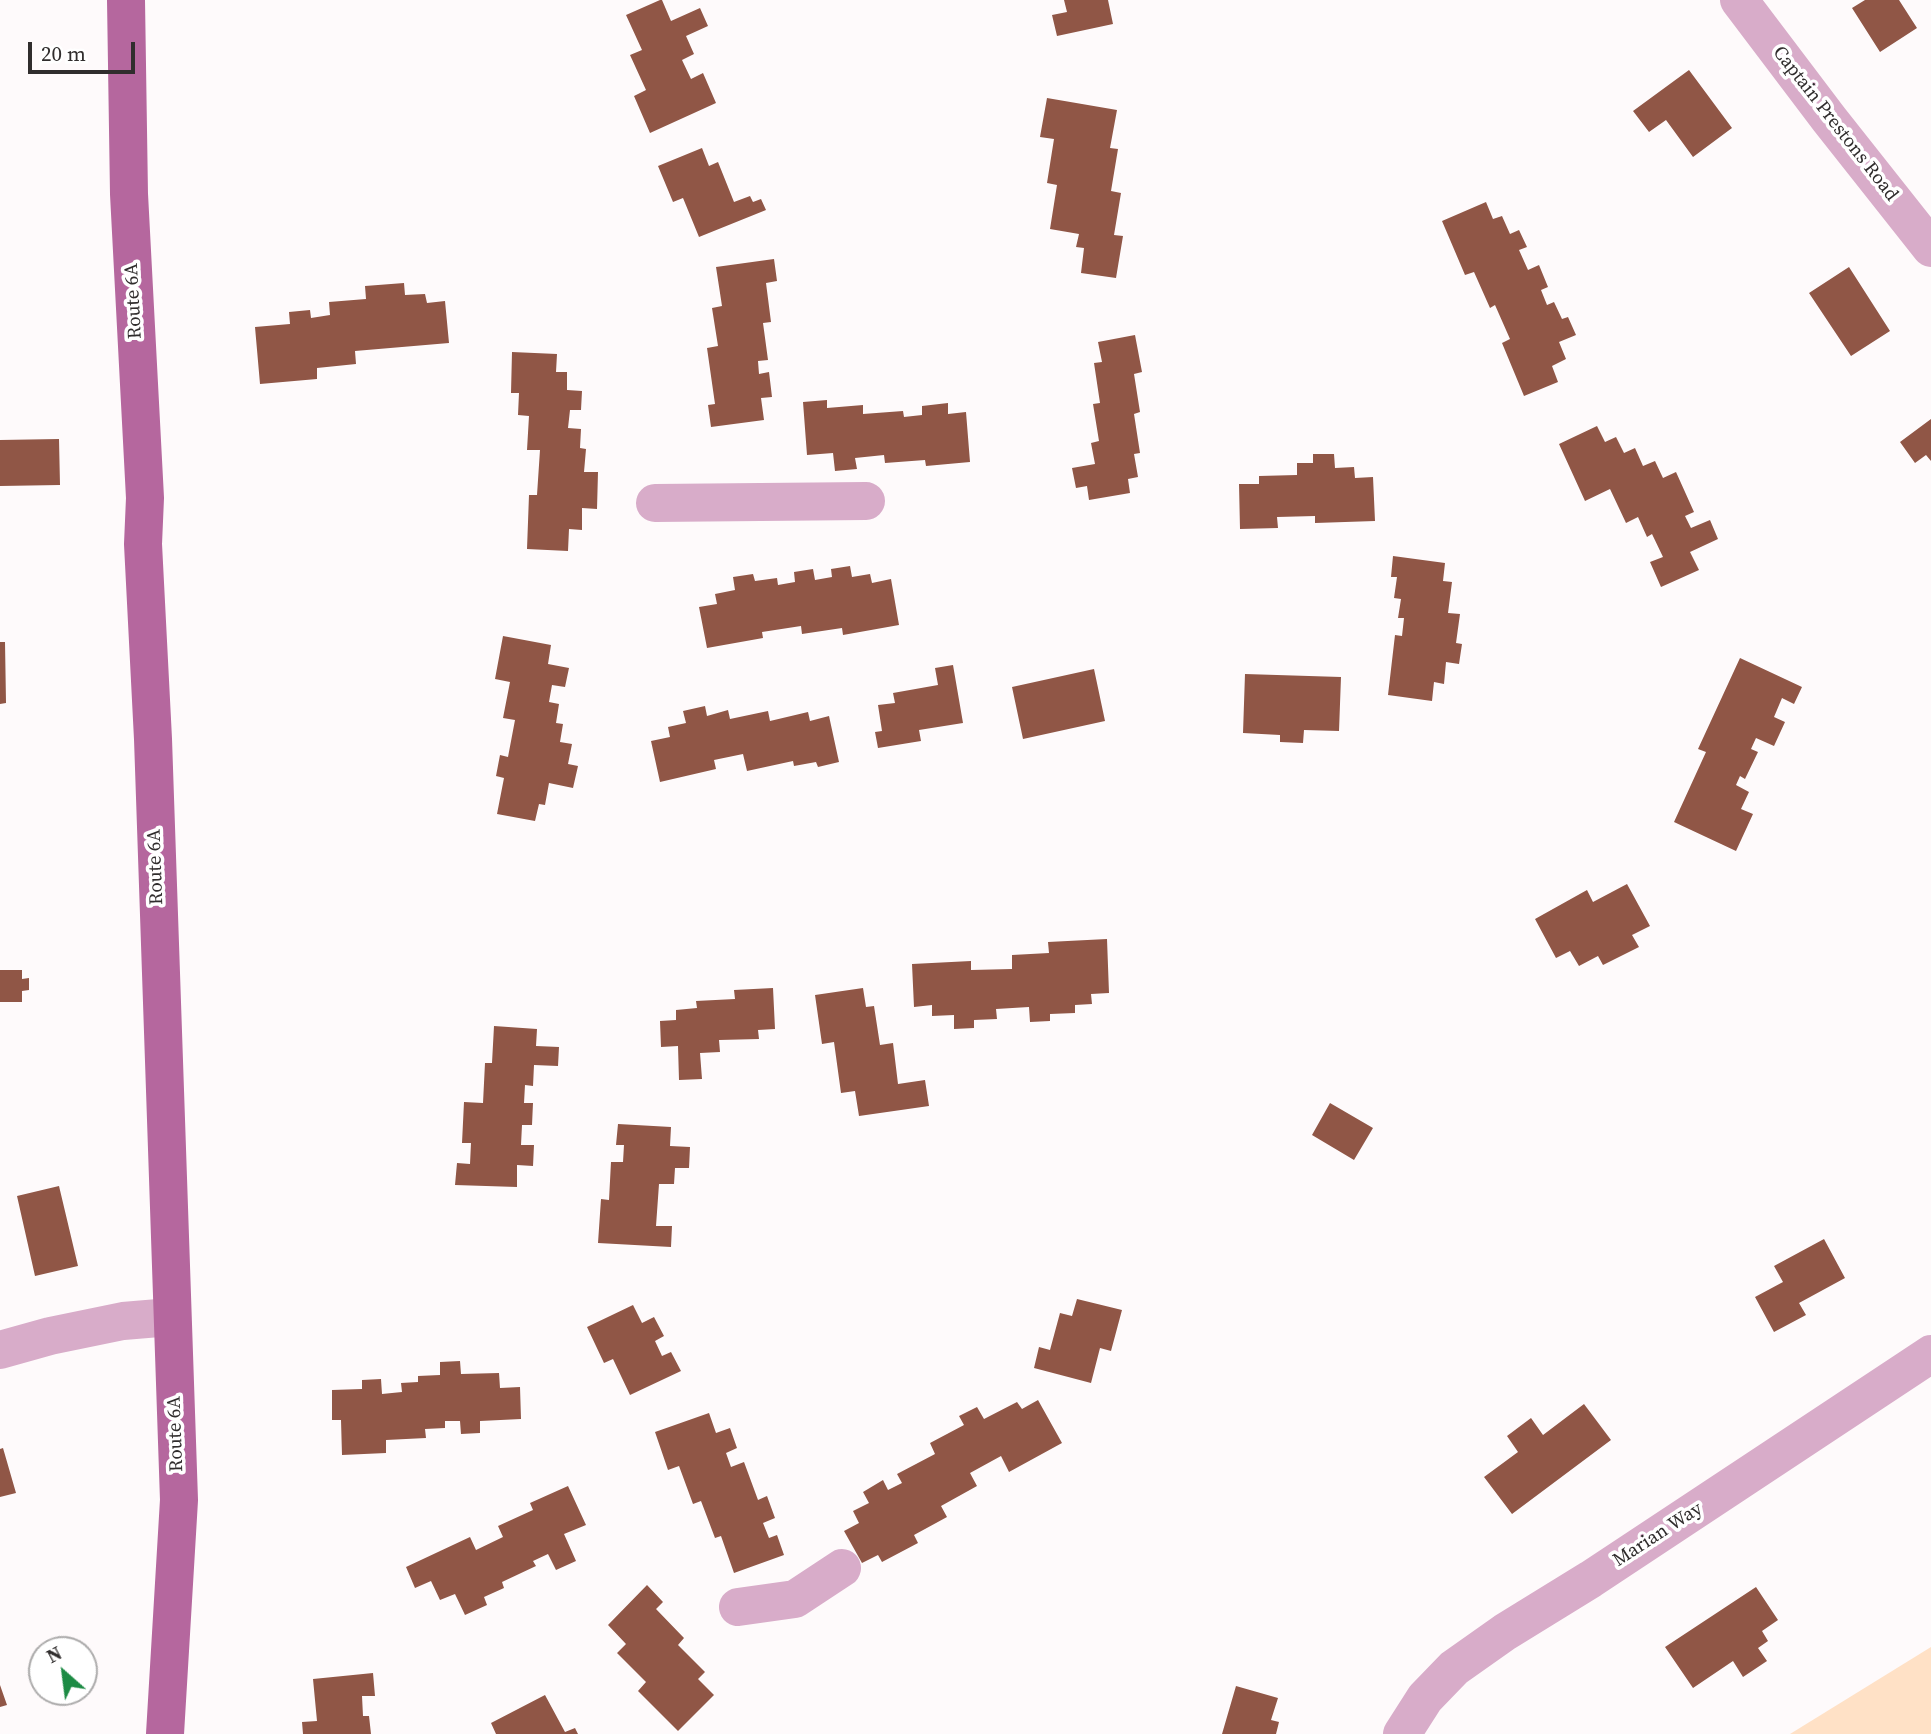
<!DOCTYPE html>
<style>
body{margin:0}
#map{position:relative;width:1931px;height:1734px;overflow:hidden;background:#fefafb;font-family:"Source Serif 4",serif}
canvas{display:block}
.north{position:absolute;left:28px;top:1636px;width:70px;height:70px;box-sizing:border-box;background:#fff;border:2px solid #acabab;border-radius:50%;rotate:332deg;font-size:19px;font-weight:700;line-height:28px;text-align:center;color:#302d2d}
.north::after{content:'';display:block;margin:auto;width:24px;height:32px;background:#1c8b44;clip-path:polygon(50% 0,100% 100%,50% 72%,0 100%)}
.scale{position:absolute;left:28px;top:42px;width:107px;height:32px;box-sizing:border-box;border:4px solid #302d2d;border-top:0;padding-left:9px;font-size:21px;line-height:24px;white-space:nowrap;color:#302d2d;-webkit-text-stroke:5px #fff;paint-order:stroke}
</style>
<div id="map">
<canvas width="1931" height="1734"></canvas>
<div class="north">N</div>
<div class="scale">20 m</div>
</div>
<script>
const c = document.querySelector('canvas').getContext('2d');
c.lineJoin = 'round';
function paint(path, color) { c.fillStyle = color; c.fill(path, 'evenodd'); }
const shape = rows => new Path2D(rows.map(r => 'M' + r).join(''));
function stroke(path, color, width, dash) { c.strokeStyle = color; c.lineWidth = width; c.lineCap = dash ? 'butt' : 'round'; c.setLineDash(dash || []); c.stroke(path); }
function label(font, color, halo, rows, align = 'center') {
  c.font = font + ' "Source Serif 4",serif'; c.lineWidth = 7; c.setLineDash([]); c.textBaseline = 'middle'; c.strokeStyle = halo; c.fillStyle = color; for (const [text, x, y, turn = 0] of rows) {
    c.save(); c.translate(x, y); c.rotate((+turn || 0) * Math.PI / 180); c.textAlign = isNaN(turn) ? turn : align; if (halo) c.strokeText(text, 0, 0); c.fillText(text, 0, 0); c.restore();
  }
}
paint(shape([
 [1931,1647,1931,1734,1790,1734]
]), '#ffe1c6');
paint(shape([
 [660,0,662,0,671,21,700,8,708,26,686,36,694,54,682,60,691,79,703,73,716,103,650,133,634,96,646,90,630,55,642,50,626,15],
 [1064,0,1108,0,1113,24,1057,36,1052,15,1067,12],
 [1865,0,1899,0,1917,28,1880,52,1852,8],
 [1689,70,1732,128,1693,157,1666,120,1649,132,1633,111],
 [1047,98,1117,110,1110,148,1118,149,1111,191,1121,193,1114,235,1123,236,1116,278,1081,273,1084,248,1076,247,1079,234,1050,229,1057,185,1047,183,1054,139,1040,137],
 [702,148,709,166,718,162,734,202,750,196,753,202,761,199,766,210,699,237,683,198,673,202,658,166],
 [1486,202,1493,219,1502,216,1510,234,1519,230,1527,247,1519,250,1528,270,1539,265,1548,287,1541,290,1547,305,1554,302,1562,319,1568,317,1576,335,1559,342,1566,359,1552,366,1558,382,1524,396,1502,343,1510,339,1495,305,1490,308,1474,272,1465,275,1442,221],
 [774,259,777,281,766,283,771,322,763,323,768,360,758,361,759,374,769,372,772,397,761,398,764,420,711,427,708,405,715,404,707,348,718,346,712,308,722,306,716,267],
 [1849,267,1890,331,1851,356,1809,293],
 [404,283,405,295,425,294,427,303,445,301,449,343,355,351,356,364,317,368,317,379,260,384,255,327,290,324,289,312,310,310,311,318,330,315,329,302,366,299,365,286],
 [1135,335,1142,372,1134,374,1140,412,1134,414,1140,453,1134,454,1138,477,1128,479,1130,493,1089,500,1087,486,1076,488,1072,468,1095,464,1091,443,1099,441,1093,404,1100,403,1094,363,1102,362,1098,342],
 [512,352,557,354,556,372,567,372,567,390,582,391,581,410,570,410,568,428,581,429,580,448,586,449,584,472,598,472,597,509,582,508,582,530,569,529,568,551,527,549,529,495,537,495,540,450,527,450,529,416,518,415,519,393,511,393],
 [827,400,827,408,863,405,863,414,903,411,904,417,922,415,922,406,948,403,948,414,966,412,970,462,926,466,925,460,885,463,884,455,855,458,857,469,835,471,833,453,807,455,803,402],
 [1931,419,1931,461,1926,455,1915,463,1900,442],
 [1597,426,1605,442,1616,437,1624,453,1635,448,1643,466,1655,461,1663,478,1676,472,1694,512,1685,516,1691,528,1710,520,1718,539,1690,552,1699,570,1661,587,1650,562,1663,557,1652,534,1647,537,1638,517,1626,523,1610,489,1585,501,1559,444],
 [59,439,60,485,0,486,0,440],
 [1313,454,1334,454,1335,468,1354,467,1355,478,1373,477,1375,521,1315,523,1315,516,1277,517,1278,528,1240,529,1239,484,1259,484,1259,476,1297,475,1297,463,1313,463],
 [1393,556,1445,563,1443,581,1452,582,1448,613,1460,614,1456,643,1462,644,1459,664,1446,662,1444,684,1434,682,1432,701,1388,695,1395,635,1402,636,1404,618,1398,618,1401,599,1394,598,1397,577,1391,577],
 [850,566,852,577,870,574,872,583,891,579,899,625,843,635,842,628,802,634,801,626,762,632,763,638,707,648,699,607,717,604,715,594,735,590,733,577,753,574,755,581,777,578,778,585,795,582,794,572,813,569,815,580,832,577,831,569],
 [503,636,551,645,548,664,569,668,565,687,552,685,549,702,559,704,556,723,563,724,560,742,572,744,568,764,578,766,573,788,549,783,545,805,539,804,535,821,497,814,504,778,496,776,500,755,508,757,515,720,503,718,510,682,495,679],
 [0,642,5,642,6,703,0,704],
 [1740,658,1802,687,1794,704,1782,698,1774,717,1785,722,1774,746,1756,738,1751,749,1758,752,1745,779,1740,776,1736,785,1749,792,1741,809,1753,814,1736,851,1674,822,1706,752,1698,749],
 [953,665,963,723,919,730,921,741,878,748,875,732,882,731,878,705,895,703,893,693,938,685,935,668],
 [1094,669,1105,721,1023,739,1012,687],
 [1245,674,1341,677,1339,731,1304,730,1303,743,1280,742,1280,735,1243,733],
 [705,706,707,716,728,710,730,719,768,711,770,721,808,712,810,721,829,716,839,762,818,767,816,762,794,766,793,761,747,771,743,754,714,760,716,769,660,782,651,741,670,737,668,727,686,723,683,711],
 [1627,884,1650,926,1632,935,1639,947,1603,965,1598,956,1579,966,1570,951,1556,958,1535,919,1587,890,1593,902],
 [1107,939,1109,993,1091,994,1092,1004,1075,1005,1075,1013,1050,1014,1050,1021,1030,1022,1029,1007,996,1009,997,1019,974,1020,974,1028,954,1029,954,1015,932,1016,932,1005,914,1007,912,964,971,961,971,970,1012,969,1012,955,1049,953,1048,942],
 [0,970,22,970,22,979,29,978,29,990,22,991,22,1002,0,1002],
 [773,988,775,1029,758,1030,759,1039,719,1040,720,1052,700,1053,702,1079,679,1080,678,1046,661,1047,660,1021,676,1020,676,1010,697,1008,696,1001,735,999,734,990],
 [863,988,866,1007,874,1006,880,1045,893,1043,898,1084,925,1080,929,1106,859,1116,855,1091,841,1093,834,1042,822,1044,815,995],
 [494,1026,537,1029,536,1046,559,1047,558,1066,534,1065,533,1086,525,1085,524,1103,533,1103,532,1125,522,1125,521,1145,534,1145,533,1166,517,1165,517,1187,455,1185,457,1163,470,1164,471,1143,462,1143,464,1102,483,1103,485,1063,492,1063],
 [1330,1103,1373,1128,1354,1160,1312,1135],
 [618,1124,671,1127,670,1146,690,1147,689,1168,675,1168,674,1184,659,1184,656,1226,672,1226,671,1247,598,1243,601,1199,609,1200,611,1162,623,1162,624,1145,616,1145],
 [59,1186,78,1266,35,1276,17,1196],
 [1824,1239,1845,1278,1799,1303,1806,1315,1774,1332,1755,1297,1783,1282,1774,1266],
 [1077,1299,1122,1310,1111,1351,1100,1348,1091,1383,1034,1368,1039,1347,1050,1350,1060,1313,1072,1316],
 [633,1305,642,1323,654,1317,664,1336,655,1341,662,1356,671,1352,681,1371,630,1395,613,1359,604,1363,587,1327],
 [460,1361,461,1374,499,1373,500,1388,520,1387,521,1419,480,1421,480,1433,461,1434,460,1421,445,1421,445,1428,425,1429,426,1438,386,1440,386,1453,342,1455,341,1420,332,1420,332,1390,362,1389,362,1380,381,1379,382,1394,402,1392,401,1383,418,1382,418,1376,440,1375,440,1362],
 [1038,1400,1062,1443,1009,1472,1001,1456,970,1473,977,1486,941,1506,947,1517,914,1535,918,1543,882,1562,878,1555,862,1563,844,1531,859,1523,853,1511,869,1503,863,1492,883,1480,888,1490,902,1483,897,1474,935,1454,930,1443,964,1425,959,1416,977,1407,984,1419,1017,1402,1022,1409],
 [1584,1404,1611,1440,1512,1514,1484,1477,1518,1452,1507,1436,1531,1418,1543,1435],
 [709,1413,716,1433,730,1428,737,1448,726,1453,731,1467,744,1462,758,1500,767,1496,775,1518,763,1523,769,1538,777,1535,784,1555,734,1573,721,1536,715,1538,701,1501,693,1504,679,1466,668,1470,655,1432],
 [3,1448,16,1493,0,1497,0,1449],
 [568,1486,586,1525,564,1534,576,1561,556,1570,548,1554,533,1561,536,1566,502,1582,504,1588,484,1597,487,1605,465,1615,455,1594,440,1600,431,1581,415,1588,406,1567,470,1537,476,1550,503,1537,498,1526,533,1510,530,1503],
 [647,1585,663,1602,656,1609,684,1638,678,1645,705,1672,698,1679,714,1695,678,1731,638,1691,646,1682,617,1653,626,1644,608,1625],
 [1756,1587,1778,1620,1762,1631,1768,1641,1758,1648,1767,1661,1743,1677,1733,1661,1693,1688,1665,1647],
 [373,1673,375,1696,362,1696,363,1716,369,1716,371,1734,303,1734,302,1722,317,1721,313,1679],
 [0,1685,7,1705,0,1707],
 [1236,1686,1278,1698,1271,1720,1279,1722,1276,1734,1222,1734],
 [545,1695,565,1732,575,1728,578,1734,496,1734,491,1723]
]), '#905646');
stroke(shape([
 [1739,0,1829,119,1931,248],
 [655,503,866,501],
 [0,1350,50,1336,123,1321,171,1317],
 [738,1607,795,1599,842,1568],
 [1402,1734,1425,1698,1454,1668,1505,1632,1591,1579,1931,1354]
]), '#d8acc9', 38);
stroke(shape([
 [126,0,129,194,145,498,143,544,153,739,179,1500,165,1734]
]), '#b5679e', 38);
label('19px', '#302d2d', '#fff', [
 ["Captain Prestons Road",1835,124,52],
 ["Route 6A",134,301,-93],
 ["Route 6A",156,867,-92],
 ["Route 6A",176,1434,-92],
 ["Marian Way",1658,1535,-33]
]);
</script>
